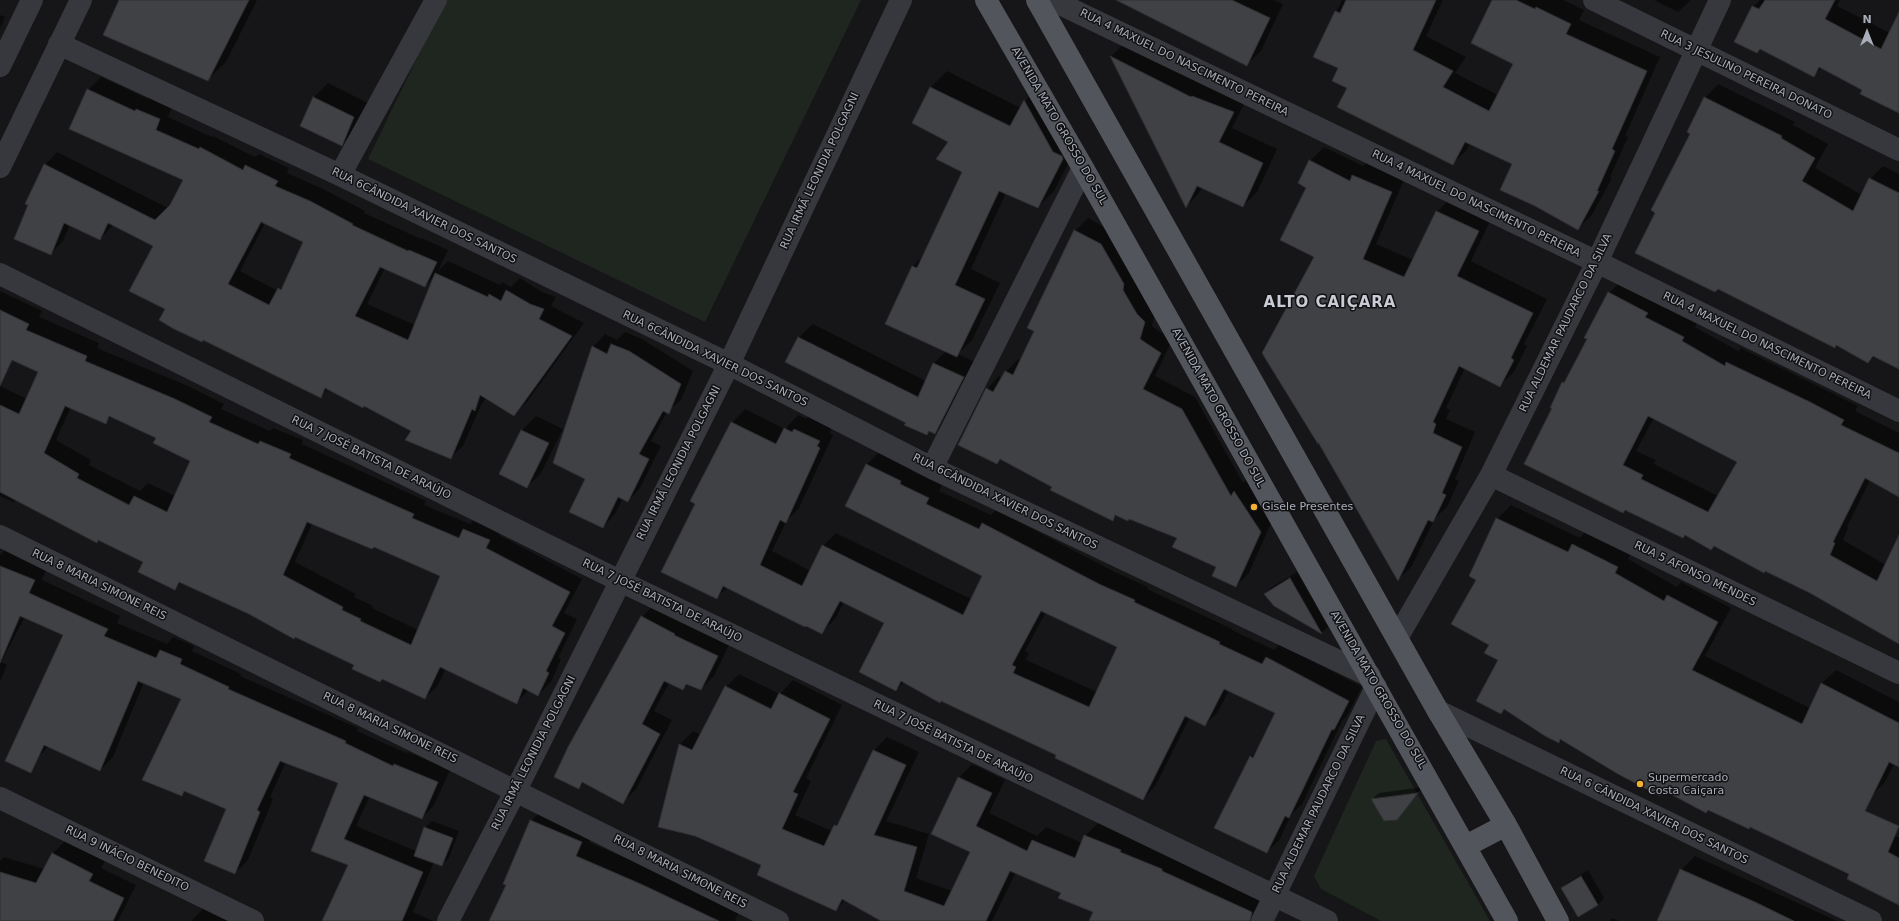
<!DOCTYPE html>
<meta charset="utf-8">
<style>
body{margin:0}
#map{position:relative;width:1899px;height:921px;overflow:hidden;background:#161618;font-family:"DejaVu Sans",sans-serif}
canvas{display:block}
.north{position:absolute;left:1847px;top:12px;width:40px;height:40px;-webkit-text-stroke:3px #111113;paint-order:stroke;rotate:0deg;font-size:11px;font-weight:700;line-height:16px;text-align:center;color:#a8adb8}
.north::after{content:'';display:block;margin:auto;width:14px;height:18px;background:#a8adb8;clip-path:polygon(50% 0,100% 100%,50% 72%,0 100%)}
</style>
<div id="map">
<canvas width="1899" height="921"></canvas>
<div class="north">N</div>
</div>
<script>
const c = document.querySelector('canvas').getContext('2d');
c.lineJoin = 'round';
function paint(path, color) { c.fillStyle = color; c.fill(path, 'evenodd'); }
const shape = rows => new Path2D(rows.map(r => 'M' + r).join(''));
function stroke(path, color, width, dash) { c.strokeStyle = color; c.lineWidth = width; c.lineCap = dash ? 'butt' : 'round'; c.setLineDash(dash || []); c.stroke(path); }
function label(font, color, halo, rows, align = 'center') {
  c.font = font + ' "DejaVu Sans",sans-serif'; c.lineWidth = 3; c.setLineDash([]); c.textBaseline = 'middle'; c.strokeStyle = halo; c.fillStyle = color; for (const [text, x, y, turn = 0] of rows) {
    c.save(); c.translate(x, y); c.rotate((+turn || 0) * Math.PI / 180); c.textAlign = isNaN(turn) ? turn : align; if (halo) c.strokeText(text, 0, 0); c.fillText(text, 0, 0); c.restore();
  }
}
paint(shape([
 [445,0,861,0,705,322,368,159],
 [1386,739,1490,921,1381,921,1321,889,1314,876,1376,741]
]), '#1e261f');
paint(shape([
 [120,0,257,0,226,62,207,80],
 [1125,0,1274,0,1283,4,1261,51,1247,64],
 [1342,0,1443,0,1426,36,1466,57,1455,73,1498,95,1514,63,1493,0,1563,0,1584,10,1579,20,1660,57,1625,136,1628,137,1610,177,1612,178,1592,215,1578,228,1513,163,1470,143,1466,151,1452,164,1348,87,1339,68,1315,56],
 [1654,0,1691,0,1678,12],
 [1760,0,1840,0,1837,6,1890,33,1899,14,1899,104,1864,90,1821,68,1814,75,1753,7],
 [0,15,5,17,0,29],
 [1125,43,1247,98,1232,128,1277,149,1257,192,1243,206,1203,187,1199,193,1186,207,1111,56],
 [947,71,1021,108,1025,101,1040,85,1079,143,1054,191,1038,207,1006,193,971,269,1000,283,972,340,958,354,977,363,949,419,935,433,931,430,927,434,907,422,799,337,813,324,926,381,934,363,946,351,886,324,913,266,924,255,963,172,950,141,913,123,931,87],
 [101,77,148,99,149,97,172,107,168,117,212,137,213,136,255,157,259,154,289,168,287,173,323,189,365,211,364,213,421,239,422,238,448,250,438,271,448,261,500,285,502,282,511,287,520,278,542,292,556,297,551,306,584,323,527,402,514,414,487,398,482,403,463,446,450,458,413,431,364,405,328,389,320,397,204,339,166,309,155,246,113,225,100,239,70,225,63,241,51,253,45,165,57,152,168,208,184,180,88,90],
 [265,223,305,241,286,282,278,291,240,271],
 [385,268,425,286,435,275,415,325,367,304],
 [328,83,368,103,355,131,341,145,301,126,314,97],
 [1718,84,1795,122,1793,125,1828,144,1815,168,1862,195,1870,179,1883,166,1899,174,1899,368,1875,356,1868,362,1837,344,1834,347,1656,212,1692,133,1705,98],
 [1324,147,1363,166,1367,162,1405,178,1376,244,1413,260,1437,212,1451,197,1492,217,1471,261,1547,299,1524,344,1527,346,1514,372,1499,386,1465,368,1446,408,1450,410,1446,419,1475,432,1455,479,1459,481,1447,507,1435,518,1412,566,1398,580,1316,256,1308,188,1310,161],
 [1088,218,1113,232,1156,309,1152,326,1172,340,1155,376,1195,397,1243,483,1246,480,1273,519,1249,573,1236,586,1217,567,1178,538,1130,518,1117,515,1113,520,1001,459,997,463,987,389,999,376,1002,378,1006,372,1018,359,1021,361,1075,231],
 [1623,279,1697,323,1695,327,1738,351,1741,348,1858,406,1855,411,1899,433,1899,495,1870,480,1847,527,1848,528,1843,540,1886,565,1899,538,1899,643,1811,593,1715,545,1711,549,1686,535,1683,537,1626,509,1623,512,1554,408,1563,383,1567,379,1588,339,1609,293],
 [1654,418,1738,462,1718,496,1654,464,1656,460,1636,451],
 [0,291,42,311,39,317,99,343,97,348,188,386,224,404,221,409,270,431,273,428,303,440,302,444,426,501,424,505,470,524,477,516,502,527,499,535,582,579,564,613,577,619,558,658,561,659,551,682,538,695,529,690,516,703,446,668,438,685,425,698,383,678,380,681,355,664,181,582,175,589,145,562,99,539,97,542,16,499,13,502,0,496,0,386,27,399,39,372,2,355,0,359],
 [71,407,105,422,111,416,157,437,192,461,175,496,148,483,140,491,89,465,91,460,56,440],
 [312,524,374,546,441,575,418,630,372,608,373,606,354,597,356,594,295,562],
 [625,332,642,339,693,371,681,400,667,412,651,441,661,446,640,488,628,501,623,498,615,514,603,527,586,479,593,347,605,334,617,340],
 [745,409,785,429,798,415,806,419,809,416,832,427,830,433,833,435,799,508,787,520,772,551,811,571,823,546,836,533,971,599,983,576,846,506,867,464,880,451,914,468,912,471,942,485,939,491,991,515,996,510,1113,571,1148,587,1147,589,1232,629,1232,630,1274,650,1280,644,1362,687,1347,716,1342,721,1302,804,1291,815,1280,839,1267,852,1251,757,1258,750,1277,713,1229,690,1218,712,1205,725,1190,717,1156,785,1143,799,1057,755,904,682,896,690,885,623,844,602,835,619,822,632,728,587,717,597,697,504,732,423],
 [1046,612,1118,646,1097,692,1026,660,1029,653,1025,651],
 [536,416,563,429,541,473,527,487,500,474,522,430],
 [1511,505,1580,538,1586,531,1631,554,1628,559,1677,587,1681,582,1731,608,1705,656,1810,708,1822,683,1836,670,1899,702,1899,766,1894,764,1885,782,1872,795,1825,801,1899,838,1899,904,1851,874,1750,826,1665,790,1660,795,1562,739,1559,742,1505,709,1501,713,1500,660,1490,644,1478,579,1497,519],
 [5,550,47,567,42,580,120,616,117,623,167,644,173,637,194,646,192,651,241,674,240,676,358,728,357,731,406,753,408,752,450,770,434,805,422,818,370,796,356,826,416,851,425,828,432,821,459,831,449,858,442,865,434,862,413,912,433,921,323,921,349,865,312,850,339,782,286,762,270,797,273,799,248,860,235,873,227,809,185,791,182,795,182,699,144,682,113,757,100,770,49,746,37,758,19,731,65,634,25,617,1,662,7,665,0,682,0,555],
 [1297,572,1328,627,1321,633,1275,605,1265,594,1272,587],
 [655,603,730,643,714,676,701,689,688,684,682,689,669,683,654,711,672,720,636,789,623,802,584,782,579,788,642,617],
 [739,674,780,694,793,680,842,705,806,778,811,781,795,815,832,831,842,818,874,750,887,737,919,752,886,821,929,834,916,878,952,891,971,852,959,778,972,764,1005,780,989,813,1037,836,1046,827,1082,843,1085,836,1099,822,1262,897,1252,921,1090,921,1094,912,1062,892,1016,872,992,921,884,921,845,900,836,910,762,864,696,835,659,826,680,744,693,731,701,735,726,687],
 [1423,787,1397,819,1372,799,1379,793],
 [545,807,595,829,589,842,657,872,698,892,697,893,739,911,735,921,489,921,508,885,531,821],
 [65,841,105,861,101,868,136,885,119,919,117,921,0,921,0,861,4,857,44,869,53,853],
 [1695,856,1837,921,1658,921,1681,870],
 [1588,870,1604,898,1598,905,1562,888,1569,882],
 [208,904,237,921,191,921],
 [1612,918,1619,921,1610,921]
]), '#0007');
const building = shape([
 [119,0,249,0,208,81,103,35,119,0],
 [1116,0,1232,0,1270,18,1247,66,1116,0],
 [1346,0,1436,0,1413,50,1453,71,1443,87,1489,111,1513,64,1471,43,1492,0,1516,0,1535,9,1536,7,1571,24,1566,34,1647,71,1612,149,1615,151,1597,191,1599,191,1578,230,1535,206,1500,190,1512,164,1465,142,1453,165,1337,107,1347,88,1332,81,1338,68,1313,57,1335,11,1340,13,1346,0],
 [1765,0,1835,0,1825,19,1881,49,1899,12,1899,113,1860,94,1862,90,1819,67,1814,77,1760,49,1757,53,1734,42,1752,6,1759,9,1765,0],
 [1110,56,1191,97,1192,96,1234,112,1219,142,1263,163,1243,207,1197,186,1186,208,1110,56],
 [930,87,1010,126,1024,100,1053,152,1062,156,1063,159,1038,208,999,191,955,285,985,299,957,357,885,324,912,266,917,268,962,172,936,159,948,142,912,123,930,87],
 [87,89,135,111,136,109,160,119,156,130,199,149,200,147,243,170,245,165,278,181,275,186,310,201,353,224,352,225,408,251,409,250,437,262,425,287,380,267,355,316,408,340,435,273,488,297,489,294,501,301,506,290,530,304,544,309,539,319,572,336,514,416,480,395,475,411,472,409,451,459,405,440,411,431,364,406,363,408,325,388,321,398,203,340,202,342,174,329,159,320,165,309,129,291,153,246,108,223,100,240,64,223,51,255,14,239,28,205,25,204,44,164,155,220,170,205,183,180,69,129,87,89],
 [261,222,303,242,281,290,278,288,269,305,228,284,261,222],
 [313,97,354,117,342,146,300,126,313,97],
 [1704,97,1782,136,1781,138,1815,158,1802,181,1853,211,1869,178,1899,193,1899,369,1873,356,1868,363,1836,345,1835,348,1718,289,1715,292,1635,253,1655,213,1651,210,1690,134,1687,132,1704,97],
 [1309,160,1350,181,1352,175,1392,192,1363,259,1404,277,1436,211,1479,231,1457,276,1533,313,1511,358,1514,360,1500,387,1459,366,1433,422,1436,424,1433,433,1462,447,1442,493,1446,495,1433,522,1428,520,1398,581,1318,442,1318,444,1262,353,1314,257,1280,240,1306,188,1298,183,1309,160],
 [1074,230,1101,244,1124,284,1123,290,1137,314,1145,322,1140,339,1161,353,1143,389,1182,409,1231,496,1234,491,1261,532,1236,587,1212,576,1216,567,1172,547,1177,538,1129,519,1128,521,1115,515,1113,521,1050,490,1052,487,1000,459,997,464,958,445,986,388,993,392,1005,371,1013,375,1034,331,1027,328,1074,230],
 [1608,292,1648,313,1645,317,1684,337,1682,341,1725,366,1726,362,1810,402,1844,420,1841,425,1899,453,1899,497,1865,478,1833,542,1835,543,1830,555,1877,581,1899,535,1899,644,1810,593,1765,571,1764,573,1714,546,1711,550,1685,535,1683,538,1625,510,1623,513,1524,464,1552,408,1550,408,1562,382,1564,383,1587,339,1584,338,1608,292],
 [1648,416,1737,462,1708,512,1641,479,1643,475,1623,465,1648,416],
 [0,310,29,324,26,330,87,356,85,361,175,399,212,417,209,422,258,444,260,441,291,454,289,458,414,514,412,518,459,538,463,529,490,540,486,548,570,592,552,626,565,633,546,671,549,673,538,696,523,688,517,704,440,667,425,699,382,679,380,682,352,669,354,665,295,637,294,639,249,614,179,582,175,590,138,572,143,562,98,540,97,543,0,492,0,405,19,414,38,372,12,360,0,386,0,310],
 [65,406,106,424,109,416,156,438,153,443,190,461,167,512,134,496,129,505,77,478,79,474,44,453,65,406],
 [307,522,372,549,374,547,440,576,411,645,360,621,361,619,342,610,343,607,283,575,307,522],
 [798,337,918,397,933,363,964,377,935,434,929,431,927,435,904,425,906,423,785,362,798,337],
 [611,344,629,351,681,384,669,414,663,411,639,454,649,459,628,502,618,497,603,528,569,512,585,479,553,463,592,346,607,354,611,344],
 [731,422,776,444,784,428,792,432,794,429,820,441,817,446,820,448,786,523,780,520,760,565,802,586,822,545,963,615,982,576,845,506,866,464,901,481,900,484,929,498,926,504,979,529,982,523,1099,584,1135,600,1134,602,1220,642,1219,644,1262,664,1266,657,1349,701,1334,730,1332,729,1289,818,1285,816,1267,853,1214,828,1250,756,1253,758,1275,713,1224,689,1205,726,1185,716,1143,800,1055,758,1056,755,941,701,940,703,901,681,896,691,859,672,884,623,840,601,822,634,806,626,805,627,723,586,717,599,661,572,695,504,690,501,731,422],
 [1041,611,1117,647,1089,707,1013,673,1016,667,1012,665,1041,611],
 [521,430,549,443,527,488,499,474,521,430],
 [1496,518,1568,552,1572,544,1618,567,1615,573,1664,601,1667,595,1718,622,1692,670,1802,724,1821,683,1899,723,1899,767,1889,762,1865,811,1899,826,1888,852,1899,858,1899,905,1847,879,1849,874,1750,827,1749,829,1708,810,1706,813,1663,790,1660,796,1618,774,1560,739,1559,743,1545,736,1504,709,1501,714,1476,701,1498,660,1484,653,1489,645,1451,624,1476,580,1469,576,1496,518],
 [0,566,35,580,29,593,108,629,104,636,156,658,160,650,182,659,180,664,229,687,228,689,346,741,345,743,393,766,394,764,438,782,422,819,364,795,344,839,423,872,402,921,322,921,348,865,311,851,338,783,280,761,257,810,260,812,235,874,204,861,226,809,184,791,182,796,142,780,181,699,138,681,100,771,44,745,31,773,5,761,63,635,20,616,0,663,0,566],
 [1290,578,1322,634,1274,606,1264,594,1290,578],
 [641,616,675,634,674,635,718,656,701,690,686,684,683,690,664,681,642,724,660,734,623,804,582,782,579,789,554,777,568,747,641,616],
 [725,686,771,709,779,693,830,719,793,792,798,794,782,829,824,846,834,825,837,826,873,750,906,765,874,835,917,847,904,891,944,906,970,852,931,834,958,777,992,793,976,826,1027,851,1032,840,1075,858,1084,835,1121,850,1120,852,1162,869,1162,871,1252,912,1250,921,1089,921,1093,912,1058,898,1061,893,1010,871,986,921,881,921,842,899,836,911,757,875,761,865,695,836,658,827,679,744,692,750,725,686],
 [1418,793,1397,820,1384,821,1371,799,1418,793],
 [530,820,582,842,576,856,643,885,719,921,489,921,506,885,503,884,530,820],
 [424,827,453,838,442,866,414,856,424,827],
 [52,853,93,874,89,881,124,898,113,921,0,921,0,872,36,883,52,853],
 [1680,869,1755,902,1794,921,1657,921,1680,869],
 [1581,876,1598,905,1578,917,1561,888,1581,876]
]);
paint(building, '#404145');
stroke(building, '#303034', 1);
stroke(shape([
 [1052,0,1597,262,1899,411],
 [1594,0,1899,150],
 [59,44,340,175,729,364,932,468,1370,676],
 [0,66,32,0],
 [0,167,81,0],
 [340,175,436,0],
 [0,274,620,581,1327,921],
 [932,468,1083,168],
 [1491,475,1899,673],
 [0,536,778,921],
 [1397,638,1491,475,1597,262,1720,0],
 [1438,711,1871,921],
 [0,798,253,921],
 [448,921,516,790,729,364,901,0],
 [1262,921,1376,687]
]), '#37383d', 22);
stroke(shape([
 [986,0,1083,168,1507,921],
 [1037,0,1438,711,1506,825,1558,921],
 [1466,846,1506,825]
]), '#53555c', 22);
for (const [x, y, r, color] of [
 [1254,507,4,"#f2b134"],
 [1640,784,4,"#f2b134"]
]) { const dot = new Path2D(); dot.arc(x, y, r, 0, 2 * Math.PI); c.fillStyle = color; c.fill(dot); stroke(dot, '#111113', 1.5); }
label('11px', '#a8adb8', '#111113', [
 ["RUA 4 MAXUEL DO NASCIMENTO PEREIRA",1184,63,26],
 ["RUA 3 JESULINO PEREIRA DONATO",1746,75,26],
 ["AVENIDA MATO GROSSO DO SUL",1059,126,60],
 ["RUA IRMÃ LEONIDIA POLGAGNI",820,171,-65],
 ["RUA 4 MAXUEL DO NASCIMENTO PEREIRA",1476,204,26],
 ["RUA 6CÂNDIDA XAVIER DOS SANTOS",424,216,26],
 ["RUA ALDEMAR PAUDARCO DA SILVA",1566,323,-64],
 ["RUA 4 MAXUEL DO NASCIMENTO PEREIRA",1767,346,26],
 ["RUA 6CÂNDIDA XAVIER DOS SANTOS",715,359,26],
 ["AVENIDA MATO GROSSO DO SUL",1218,408,61],
 ["RUA 7 JOSÉ BATISTA DE ARAÚJO",371,458,26],
 ["RUA IRMÃ LEONIDIA POLGAGNI",679,463,-63],
 ["RUA 6CÂNDIDA XAVIER DOS SANTOS",1005,502,26],
 ["RUA 5 AFONSO MENDES",1695,574,26],
 ["RUA 8 MARIA SIMONE REIS",99,585,26],
 ["RUA 7 JOSÉ BATISTA DE ARAÚJO",662,601,26],
 ["AVENIDA MATO GROSSO DO SUL",1378,690,60],
 ["RUA 8 MARIA SIMONE REIS",390,728,26],
 ["RUA 7 JOSÉ BATISTA DE ARAÚJO",953,742,26],
 ["RUA IRMÃ LEONIDIA POLGAGNI",534,753,-63],
 ["RUA ALDEMAR PAUDARCO DA SILVA",1319,804,-64],
 ["RUA 6 CÂNDIDA XAVIER DOS SANTOS",1654,816,26],
 ["RUA 9 INÁCIO BENEDITO",127,859,26],
 ["RUA 8 MARIA SIMONE REIS",680,872,27]
]);
label('11px', '#a8adb8', '#111113', [
 ["Gisele Presentes",1262,507],
 ["Supermercado",1648,778],
 ["Costa Caiçara",1648,791]
], 'left');
c.letterSpacing = '1px';
label('bold 15px', '#c9ccd4', '#111113', [
 ["ALTO CAIÇARA",1330,303]
]);
c.letterSpacing = '0px';
</script>
